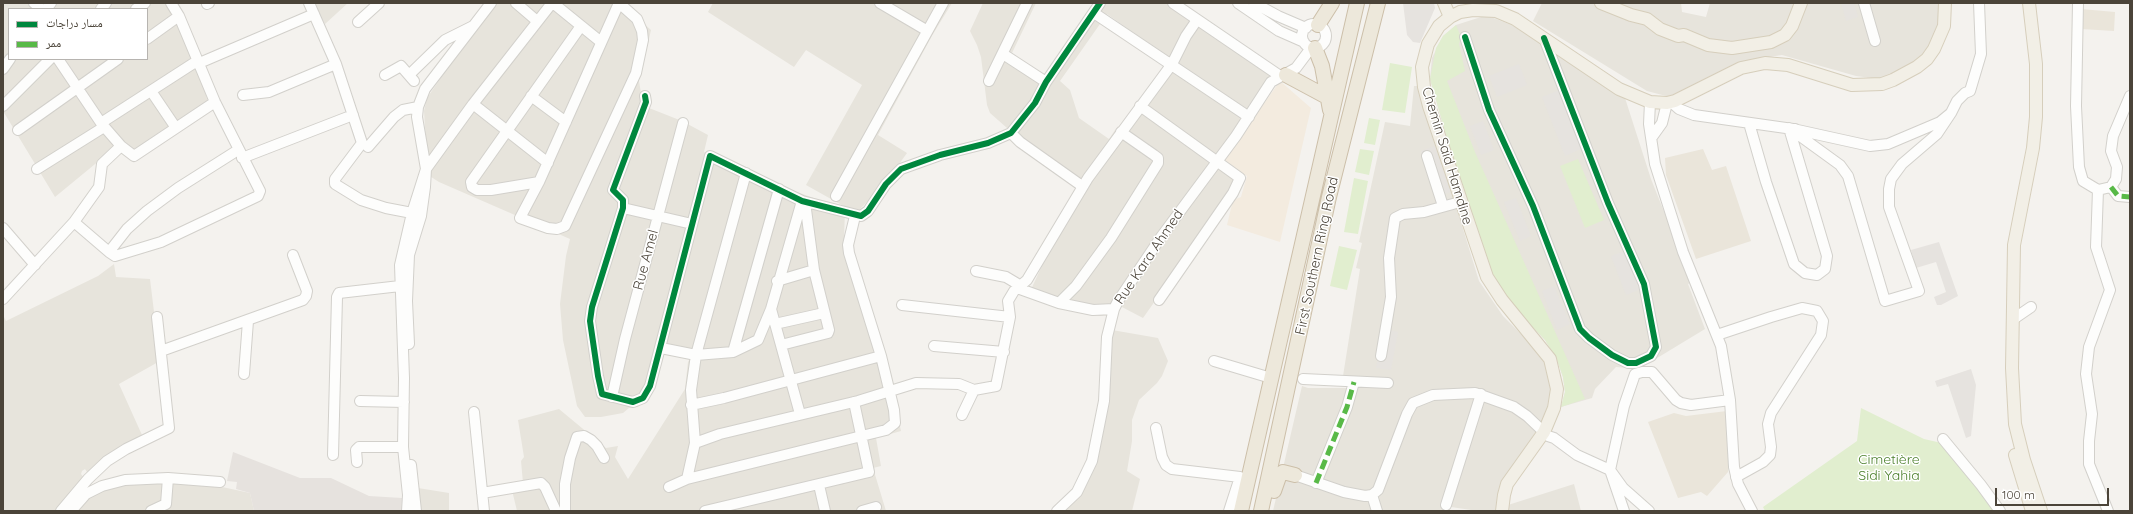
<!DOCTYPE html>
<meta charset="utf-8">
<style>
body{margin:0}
#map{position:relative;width:2133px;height:514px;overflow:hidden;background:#f4f2ee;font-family:Quicksand,"Noto Naskh Arabic",sans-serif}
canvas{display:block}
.frame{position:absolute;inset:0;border:4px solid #4b4439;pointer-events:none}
.legend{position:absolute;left:8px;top:8px;width:140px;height:52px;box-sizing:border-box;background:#fff;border:1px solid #b7b4b0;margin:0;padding:5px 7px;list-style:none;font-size:12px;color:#4b4439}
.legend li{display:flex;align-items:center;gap:8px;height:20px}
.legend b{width:20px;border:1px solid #b7b4b0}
.scale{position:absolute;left:1995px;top:488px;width:114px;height:18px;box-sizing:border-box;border:2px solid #4b4439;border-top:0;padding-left:5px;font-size:12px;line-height:14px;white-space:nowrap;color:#4b4439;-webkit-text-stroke:3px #fff;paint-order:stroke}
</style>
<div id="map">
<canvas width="2133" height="514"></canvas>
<div class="frame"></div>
<ul class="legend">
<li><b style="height:5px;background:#00873e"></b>مسار دراجات</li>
<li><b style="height:5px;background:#58b947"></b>ممر</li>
</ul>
<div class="scale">100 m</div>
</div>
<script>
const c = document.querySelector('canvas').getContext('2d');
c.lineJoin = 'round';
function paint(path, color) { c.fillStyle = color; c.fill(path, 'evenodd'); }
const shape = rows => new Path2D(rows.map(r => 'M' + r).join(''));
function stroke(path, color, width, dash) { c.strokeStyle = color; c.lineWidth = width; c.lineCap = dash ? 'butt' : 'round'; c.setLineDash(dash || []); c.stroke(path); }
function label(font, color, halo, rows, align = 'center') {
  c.font = font + ' Quicksand,sans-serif'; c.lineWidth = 3; c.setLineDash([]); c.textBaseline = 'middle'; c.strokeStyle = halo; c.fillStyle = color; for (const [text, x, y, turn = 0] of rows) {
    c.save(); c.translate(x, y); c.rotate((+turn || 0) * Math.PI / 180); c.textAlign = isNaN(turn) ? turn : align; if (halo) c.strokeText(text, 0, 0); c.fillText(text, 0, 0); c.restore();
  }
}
paint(shape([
 [3,3,166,3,195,57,208,102,132,153,117,146,55,197,3,111],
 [9,9,147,9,147,59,9,59],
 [313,3,348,3,325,24],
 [492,3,621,3,651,30,644,61,638,75,641,93,649,108,682,121,708,135,704,152,794,191,845,209,844,239,869,326,891,389,901,431,876,438,881,466,873,468,886,511,517,511,511,486,523,483,521,461,524,457,518,420,559,409,606,448,618,446,615,457,628,479,685,389,688,362,691,357,664,354,646,400,638,407,629,408,623,413,601,417,585,417,577,406,563,340,560,304,566,256,570,239,439,182,428,175,424,111,427,98],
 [713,3,952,3,933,34,878,135,907,153,884,185,856,213,806,185,862,85,806,50,794,67,708,12],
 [983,3,1036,3,1012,53,1049,79,1102,3,1167,3,1273,76,1247,113,1254,118,1223,161,1245,174,1143,318,1120,306,1107,315,1100,316,1028,296,1052,244,1088,186,1007,128,990,113,987,105,981,57,977,45,970,31],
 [1107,14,1174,62,1122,136,1115,130,1109,139,1079,118,1070,90,1060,81],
 [1542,3,1681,3,1682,12,1706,17,1710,3,1941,3,1941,16,1937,35,1925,54,1902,71,1879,79,1856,76,1782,55,1761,58,1670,97,1647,91,1533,21],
 [1481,17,1491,17,1514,26,1625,98,1651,179,1692,282,1688,284,1705,329,1639,369,1616,367,1595,389,1592,398,1561,407,1565,392,1563,377,1557,360,1545,340,1521,316,1444,129,1430,79,1432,58,1443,36,1456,25],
 [1414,86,1419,86,1479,281,1503,316,1543,356,1552,390,1551,403,1542,423,1510,470,1501,488,1495,511,1478,511,1451,507,1449,511,1273,511,1302,386,1308,388,1389,388,1391,378,1343,376,1360,269,1356,268,1362,243,1359,242,1385,122,1410,126],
 [114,264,116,277,150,279,160,361,119,384,142,435,120,446,89,475,85,469,82,471,81,474,85,479,59,511,3,511,3,315,6,321,98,276],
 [1112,330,1158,338,1168,361,1162,376,1157,383,1139,400,1132,420,1132,441,1127,471,1140,479,1132,511,1059,511,1093,472],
 [163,480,213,485,250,493,254,511,77,511,83,502,102,490,130,482],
 [1574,484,1581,511,1507,511,1508,505],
 [418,488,449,493,449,511,420,511]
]), '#e7e4dc');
paint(shape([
 [1280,81,1311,108,1280,242,1227,225,1233,200,1241,197,1247,176,1223,161]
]), '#f3ebdf');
paint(shape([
 [233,452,300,478,331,478,369,496,402,498,401,511,254,511,250,493,236,489,237,482,227,481]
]), '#e6e2de');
paint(shape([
 [2081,9,2115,12,2114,31,2081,29],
 [1703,149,1712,170,1726,166,1751,241,1696,259,1666,175,1665,158],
 [1727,411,1731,454,1728,472,1707,496,1701,492,1678,498,1648,422,1674,413,1686,416]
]), '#eae5da');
paint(shape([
 [1456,25,1461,37,1459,44,1465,71,1447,81,1475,152,1585,399,1561,407,1565,392,1563,377,1557,360,1545,340,1506,299,1489,267,1463,194,1430,79,1436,48,1443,36],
 [1390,63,1412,67,1405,113,1382,110],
 [1369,118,1380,120,1375,145,1364,143],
 [1360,149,1374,151,1369,175,1355,172],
 [1578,159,1604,220,1585,228,1560,166],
 [1354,178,1368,181,1358,234,1344,232],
 [1339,246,1357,250,1347,290,1330,286],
 [1861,408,1924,439,1946,444,1996,511,1765,511,1763,507,1857,441]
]), '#e1eecf');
paint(shape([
 [1403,3,1434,3,1435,8,1420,43,1413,42,1407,35],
 [1841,3,1854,3,1858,17,1846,21],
 [1519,64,1527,85,1497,97,1489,76],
 [1562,89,1585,147,1565,156,1542,97],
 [1483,121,1494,150,1481,155,1470,126],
 [1435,146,1451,192,1436,197,1421,151],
 [1516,198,1531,236,1520,241,1504,202],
 [1939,242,1958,296,1941,305,1937,305,1934,297,1946,292,1936,262,1916,268,1911,250],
 [1628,250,1643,288,1626,295,1611,256],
 [1554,286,1570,324,1557,330,1542,291],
 [1384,329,1398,332,1391,370,1376,368],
 [1971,369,1976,385,1971,436,1966,438,1948,384,1937,387,1935,381]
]), '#e6e3df');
const minor = shape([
 [34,3,41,9],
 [309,3,336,64,362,143,335,179,335,184,361,200,386,208,412,213],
 [516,3,537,21],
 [553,3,601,42],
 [619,3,637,19,642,31,643,40,636,73,565,226,557,229,548,228,520,218,539,182,619,3],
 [880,3,926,30],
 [1173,3,1280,76],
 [1238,3,1279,31,1304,42],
 [1254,3,1278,16,1306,28],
 [1864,3,1875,41],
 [2078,3,2076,106,2079,167,2083,181,2098,190,2111,187,2116,179,2117,167,2111,151,2113,136,2130,96],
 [207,4,209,3],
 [46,9,51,3],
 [101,9,106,3],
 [136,9,145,3],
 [1094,13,1249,117],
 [358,22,379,3],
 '1302 36a12 12 0 1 1 24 0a12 12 0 1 1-24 0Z',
 [1465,37,1489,110,1533,206,1580,329,1589,338,1612,355,1628,363,1636,363,1651,356,1656,347,1644,284,1608,203,1544,38],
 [147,39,179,16],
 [1003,54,1046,82],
 [58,59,101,123,121,146,134,156,215,102],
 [204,61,314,14],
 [3,69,10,59],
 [385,75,401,66,414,81],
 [409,75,445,40,473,26],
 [989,81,1027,3],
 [151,91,176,128],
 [243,95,269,92,336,64],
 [531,96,566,122],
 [645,96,646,102,613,190,623,200,623,208,592,307,590,321,598,376,602,394,633,402,643,398,650,386,710,156,802,201,861,216,868,211,886,184,901,169,940,155,988,143,1011,133,1035,103,1046,82,1100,3],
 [1650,102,1649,124,1655,164,1683,252,1721,346,1730,400,1734,467,1738,484,1752,511],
 [1671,102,1679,109,1694,115,1793,129,1870,146,1888,144,1940,122,1951,113,1957,101,1965,93,1970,91,1981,54,1979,3],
 [473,104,548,163],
 [3,106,50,59],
 [1140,106,1240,178,1233,193,1159,300],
 [101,123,197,61],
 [1749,123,1766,182,1794,264,1805,273,1817,275,1825,269,1827,256,1789,128],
 [1795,129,1800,136,1840,165,1848,176,1885,301,1919,291,1889,207,1889,189,1891,179,1902,164,1937,134,1951,113],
 [18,130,118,59],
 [1011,133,1020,142,1082,186],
 [1652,137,1662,123,1667,103],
 [368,147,394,117,403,110,418,107],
 [1427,156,1443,206],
 [242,158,353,115],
 [37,169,104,127],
 [539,182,491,190,477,190,472,187,471,182,581,26],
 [2111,187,2118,196,2130,197],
 [2098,190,2096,247,2110,290,2089,347,2086,374,2092,414,2089,441,2089,464,2108,511],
 [836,196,943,3],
 [623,208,692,224],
 [74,222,109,252,115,256,161,242,258,196,260,191,215,102,179,16,171,3],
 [3,228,35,265],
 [109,252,127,229,147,211,178,188,238,150],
 [976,271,1006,277,1021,286,1020,289,1059,303,1093,310,1114,309],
 [777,281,814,270],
 [3,299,74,222,99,187,102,164,121,146],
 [1059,303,1076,286,1111,238,1158,163,1158,158,1154,155,1121,132],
 [902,305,1010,317],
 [771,309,800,414],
 [2012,320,2031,307],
 [775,324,824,313],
 [1717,335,1771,317,1802,308,1817,311,1823,321,1821,335,1771,413,1768,424,1771,447,1770,455,1763,462,1736,477],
 [409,344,407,301,409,255,421,216,425,187,426,169,417,117,418,107,425,89,491,3],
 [781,345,828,333,829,330,814,270,805,202],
 [934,346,1004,352],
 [661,348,696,355,733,352,758,340,771,309,802,201],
 [161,351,303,300,306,296,307,291,293,255],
 [733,352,779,189],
 [1381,356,1391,297,1389,258,1395,218,1403,214,1424,212,1460,202],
 [1214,361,1271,378],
 [244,374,248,321],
 [1303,379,1388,383],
 [612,397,625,339,683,123],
 [360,401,404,402],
 [691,405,724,398,881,356],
 [474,412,484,511],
 [962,415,974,390],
 [1156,428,1162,457,1166,465,1172,469,1240,477,1229,511],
 [1943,439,1981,485,2000,511],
 [695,443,720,434,858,401,916,383,959,384,974,390,996,386,1010,317,1008,301,1014,291,1027,280,1088,178,1172,64,1186,36,1197,20],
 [333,455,337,297,339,293,400,286],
 [357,462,356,450,359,447,403,447],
 [411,465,416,511],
 [1295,475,1344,492,1365,496,1372,495,1378,490,1407,414,1413,403,1433,395,1475,393,1514,407,1527,416,1548,436,1554,438,1577,455,1610,470,1623,488,1649,511],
 [687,479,695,443,691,390,696,355,746,173],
 [1316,483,1347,407,1354,382],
 [819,485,825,511],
 [669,487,687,479,886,430,895,423,894,410,881,356,849,253,848,245,855,216],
 [482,493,541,483,545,487,556,511],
 [1372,495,1377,511],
 [1446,505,1481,394],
 [61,511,88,479,107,461,126,449,169,428,157,317],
 [71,511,86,494,102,486,125,480,168,478,220,482],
 [151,511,166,504,168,478],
 [407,511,408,495,403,447,404,378,400,265,412,213,426,169,473,104,552,3],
 [565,511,565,484,570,458,577,437,584,436,591,440,597,446,604,458],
 [705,511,869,472,854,402],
 [862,511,876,507],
 [1057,511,1077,492,1092,461,1104,401,1107,337,1114,309,1118,301,1161,237,1236,136,1271,82,1296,68,1311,48],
 [1624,511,1610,470,1624,406,1635,374,1642,372,1652,372,1676,400,1681,403,1691,405,1730,400]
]);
const major = shape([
 [1444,3,1450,17],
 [1601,3,1631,15,1647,19,1660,29,1678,36,1684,35,1708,45,1732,48,1771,42,1785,35,1792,26,1801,3],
 [2029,3,2036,64,2036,117,2033,148,2014,245,2012,368,2015,424,2024,460,2041,511],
 [2015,455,2032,511],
 [1502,511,1504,495,1507,484,1544,432,1554,408,1557,389,1550,359,1502,300,1487,277,1429,106,1424,87,1422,67,1428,44,1439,26,1450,17,1460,12,1473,10,1496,11,1515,19,1619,89,1650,102,1667,103,1675,101,1741,68,1765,63,1788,65,1852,85,1882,84,1893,80,1917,67,1927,59,1934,49,1944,26,1945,3]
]);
const highway = shape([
 [1318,25,1332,3],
 [1315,48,1322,66,1330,110],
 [1286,75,1327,97],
 [1274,491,1280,474,1283,472,1295,475],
 [1241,511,1357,3],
 [1261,511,1329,197,1378,3]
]);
stroke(minor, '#d2d0cb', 12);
stroke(major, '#d6cebb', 14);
stroke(highway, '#ccbfa9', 16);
stroke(minor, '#fdfdfc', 10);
stroke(major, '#f2efe6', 12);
stroke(highway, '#ede8db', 14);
stroke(shape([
 [2111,187,2118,196,2130,197],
 [1316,483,1347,407,1354,382]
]), '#58b947', 5, [10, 5]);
stroke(shape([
 [1465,37,1489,110,1533,206,1580,329,1589,338,1612,355,1628,363,1636,363,1651,356,1656,347,1644,284,1608,203,1544,38],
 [645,96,646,102,613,190,623,200,623,208,592,307,590,321,598,376,602,394,633,402,643,398,650,386,710,156,802,201,861,216,868,211,886,184,901,169,940,155,988,143,1011,133,1035,103,1046,82,1100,3]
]), '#00873e', 6);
label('14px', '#4b4439', '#fff', [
 ["Chemin Saïd Hamdine",1447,156,73],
 ["First Southern Ring Road",1317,256,-78],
 ["Rue Kara Ahmed",1149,257,-56],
 ["Rue Amel",646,260,-75]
]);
label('14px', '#4a7f2a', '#fff', [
 ["Cimetière",1889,460],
 ["Sidi Yahia",1889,476]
]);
</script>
